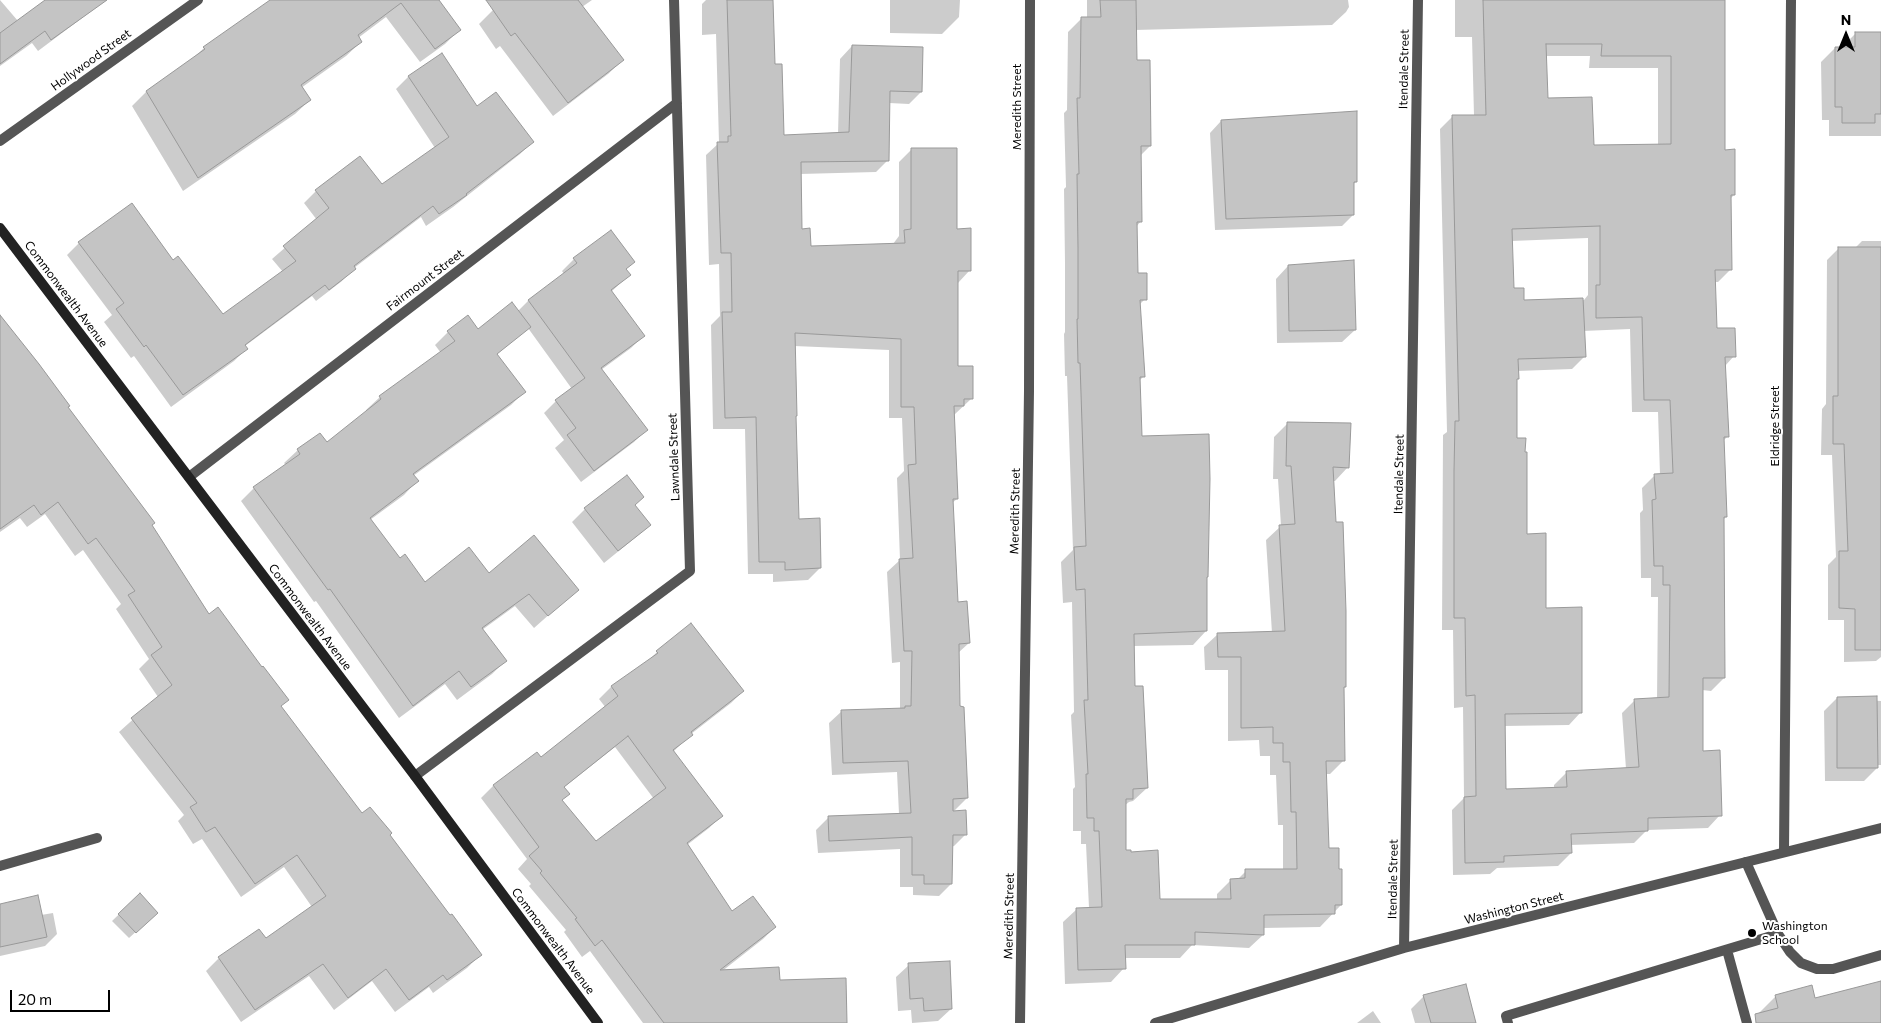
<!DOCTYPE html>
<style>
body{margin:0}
#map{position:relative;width:1881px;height:1023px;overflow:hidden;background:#fff;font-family:Commissioner,sans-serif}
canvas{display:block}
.north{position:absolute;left:1821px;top:10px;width:50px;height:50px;-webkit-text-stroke:4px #fff;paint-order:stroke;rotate:0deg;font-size:14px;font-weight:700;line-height:20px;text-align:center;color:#000}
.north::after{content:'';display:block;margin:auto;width:18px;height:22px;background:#000;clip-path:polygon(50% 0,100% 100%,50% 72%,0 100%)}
.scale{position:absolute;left:10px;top:990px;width:100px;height:22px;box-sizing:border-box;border:2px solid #000;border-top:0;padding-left:6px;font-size:15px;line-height:18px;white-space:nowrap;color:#000;-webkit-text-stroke:4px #fff;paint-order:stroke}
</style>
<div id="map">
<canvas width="1881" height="1023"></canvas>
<div class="north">N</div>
<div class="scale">20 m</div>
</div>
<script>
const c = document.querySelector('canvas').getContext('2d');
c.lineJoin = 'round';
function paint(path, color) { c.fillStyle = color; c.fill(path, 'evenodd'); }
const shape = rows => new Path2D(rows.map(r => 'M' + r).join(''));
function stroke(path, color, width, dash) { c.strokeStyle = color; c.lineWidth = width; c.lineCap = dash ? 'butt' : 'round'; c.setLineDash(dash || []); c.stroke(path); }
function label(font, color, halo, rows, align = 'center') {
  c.font = font + ' Commissioner,sans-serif'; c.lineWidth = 4; c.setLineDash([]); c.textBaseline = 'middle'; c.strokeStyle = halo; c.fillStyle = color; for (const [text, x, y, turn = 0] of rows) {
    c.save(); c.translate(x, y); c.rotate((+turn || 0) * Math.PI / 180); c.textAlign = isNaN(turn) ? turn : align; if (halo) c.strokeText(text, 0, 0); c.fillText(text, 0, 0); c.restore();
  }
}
paint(shape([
 [0,0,18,21,47,0,106,0,38,51,32,43,0,66],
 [272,0,437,0,459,30,445,44,420,62,386,17,358,38,361,42,346,56,301,88,310,100,295,114,183,191,132,106,146,92,190,61,204,48],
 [508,0,592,0,582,7,623,60,608,74,553,116,500,46,496,49,479,24,493,10],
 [706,0,772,0,774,65,782,136,838,134,840,59,852,46,921,92,909,104,889,103,888,160,876,172,800,174,801,230,810,247,893,244,899,236,899,162,911,150,956,230,970,270,958,283,957,367,971,399,954,415,957,499,952,503,957,603,969,643,958,653,959,708,967,798,953,812,966,834,954,846,951,847,951,884,939,896,913,895,913,887,900,887,900,849,818,853,816,830,828,818,899,814,897,772,832,775,829,723,842,711,900,710,900,662,892,663,887,572,900,560,897,478,904,471,902,418,889,418,889,350,794,346,794,417,798,520,820,568,808,580,773,582,773,574,748,574,745,429,713,429,711,325,720,316,719,264,709,265,706,155,719,143,716,34,702,35,702,4],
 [890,0,960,0,959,17,942,34,890,33],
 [1087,0,1348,0,1349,7,1346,12,1332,25,1135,30,1135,61,1150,146,1140,156,1141,221,1136,227,1136,274,1145,299,1139,305,1143,377,1139,381,1140,437,1207,576,1206,631,1193,645,1133,646,1134,687,1147,788,1133,801,1129,802,1124,806,1124,851,1158,901,1217,901,1217,894,1231,880,1237,880,1246,871,1283,871,1283,825,1278,825,1276,775,1270,775,1270,756,1260,756,1259,740,1228,741,1228,670,1205,670,1204,647,1218,634,1272,633,1266,540,1281,526,1278,479,1273,479,1274,437,1288,423,1348,467,1335,481,1332,481,1345,687,1343,689,1344,760,1330,774,1325,774,1328,849,1341,905,1320,927,1263,928,1263,935,1249,948,1192,945,1180,958,1124,958,1124,968,1111,982,1065,984,1063,922,1077,909,1089,908,1086,844,1081,844,1081,831,1073,831,1073,789,1075,787,1071,715,1074,712,1072,602,1063,603,1061,562,1073,550,1067,376,1065,376,1064,334,1065,332,1065,263,1064,189,1066,187,1064,113,1067,110,1068,32,1082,18,1087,18],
 [1455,0,1724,0,1724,151,1734,195,1730,199,1731,269,1718,282,1714,282,1716,330,1734,356,1725,366,1728,436,1723,441,1726,517,1723,520,1724,678,1711,691,1702,690,1702,752,1720,815,1708,828,1647,830,1634,843,1570,845,1571,853,1558,866,1497,868,1490,874,1453,875,1452,810,1464,798,1463,707,1454,708,1453,630,1442,630,1443,435,1447,432,1440,129,1452,117,1474,116,1472,37,1455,37],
 [1545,56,1590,56,1589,68,1658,68,1658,146,1593,146,1547,99],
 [1588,238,1588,295,1584,300,1523,302,1513,289,1511,241],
 [1630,329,1632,412,1658,412,1660,475,1655,475,1642,488,1643,510,1640,513,1641,578,1651,578,1651,597,1658,597,1657,699,1634,701,1622,713,1626,769,1567,772,1554,785,1554,789,1505,791,1504,726,1569,725,1581,712,1545,609,1526,535,1516,439,1517,371,1572,369,1585,356,1583,331],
 [1855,34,1881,34,1881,136,1829,136,1829,120,1822,120,1821,62,1835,48,1841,48],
 [442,55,477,108,532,142,520,154,453,207,426,226,421,217,354,268,342,281,316,301,312,296,245,346,246,349,234,361,171,407,134,356,131,358,104,322,112,315,67,255,79,243,173,262,223,316,283,272,272,259,317,220,304,203,316,191,382,186,435,148,396,89,408,77],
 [1221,121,1356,182,1352,185,1353,215,1342,226,1215,230,1210,133],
 [611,232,633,262,625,270,629,275,611,292,643,336,631,348,601,370,646,430,634,442,581,482,555,448,564,440,544,413,556,401,572,389,528,328,496,355,524,392,511,405,413,476,417,481,404,495,370,520,400,560,425,583,488,575,578,589,534,628,515,606,482,630,505,661,492,674,457,700,445,684,399,718,316,601,314,602,241,501,254,488,286,465,284,463,298,450,327,444,367,412,366,410,380,397,441,353,435,345,448,332,478,331,517,312,528,301,564,274,562,271,574,259],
 [1862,241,1881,241,1881,657,1876,661,1844,662,1844,620,1828,620,1828,565,1836,557,1832,455,1821,455,1822,409,1826,404,1827,260,1839,248,1855,248],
 [1288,266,1355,330,1342,342,1277,343,1276,279],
 [0,315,150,526,209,615,261,669,287,700,280,707,362,815,388,835,480,955,467,968,433,993,429,987,395,1012,372,981,334,1010,309,976,241,1022,206,971,219,958,259,930,266,940,312,907,284,867,241,897,202,839,193,844,178,821,184,815,119,732,158,697,139,669,149,659,116,609,121,604,83,550,75,556,45,514,27,527,20,518,0,532],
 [627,476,634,506,649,525,636,537,604,563,572,522,585,509],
 [657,652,743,691,731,703,691,734,673,752,721,816,709,828,687,845,732,913,775,927,763,939,721,972,778,981,846,1023,643,1023,590,951,582,957,564,932,566,930,529,886,531,884,518,869,527,859,481,798,493,786,537,754,541,759,606,708,599,699,611,687,647,662],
 [615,747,654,799,596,843,561,801,568,794,563,788],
 [1837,698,1881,701,1881,765,1876,765,1877,768,1864,781,1825,781,1824,711],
 [140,894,151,918,129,938,112,921],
 [0,905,41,915,53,913,57,934,45,946,0,956],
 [909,965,951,1009,938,1021,912,1023,911,1010,898,1011,896,977],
 [1881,982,1881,1023,1759,1023,1757,1015,1776,996,1814,1000],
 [1424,996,1475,1023,1415,1023,1411,1009],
 [1373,1011,1381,1023,1357,1023]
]), '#0003');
const building = shape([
 [45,0,107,0,51,40,45,31,0,64,0,33,45,0],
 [270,0,439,0,461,30,435,49,401,3,358,35,362,42,301,85,311,100,198,178,146,91,205,49,203,47,270,0],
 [486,0,578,0,624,60,568,103,515,33,511,36,486,0],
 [727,0,773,0,775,64,782,64,784,135,849,132,852,45,923,47,922,92,890,91,889,161,801,162,802,229,810,228,811,246,905,243,904,230,911,229,911,148,957,148,957,229,971,228,971,271,958,271,958,366,973,366,973,399,964,399,964,406,954,406,958,499,953,499,958,602,967,601,970,643,959,644,960,706,964,707,968,798,953,799,953,811,966,810,967,835,953,835,952,884,924,884,924,875,912,875,912,837,829,841,828,816,911,813,908,761,843,763,841,710,905,708,905,706,911,706,912,651,904,651,899,559,913,558,908,465,916,464,914,407,901,407,901,339,795,333,797,416,796,416,799,519,820,518,821,568,785,570,785,562,759,562,756,417,725,418,722,312,732,312,731,253,721,253,717,142,728,142,728,136,731,136,727,0],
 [1100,0,1136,0,1137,60,1150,60,1151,146,1141,146,1142,222,1137,222,1138,273,1147,273,1147,300,1140,300,1145,377,1140,377,1142,436,1209,434,1210,479,1208,577,1207,577,1207,631,1134,634,1135,686,1143,686,1148,788,1133,789,1133,799,1126,799,1126,850,1131,850,1131,852,1158,850,1160,899,1231,899,1230,879,1245,878,1245,869,1297,869,1296,812,1291,812,1290,762,1283,762,1283,743,1273,743,1273,727,1241,728,1241,657,1218,657,1217,633,1285,631,1279,525,1295,524,1291,466,1286,466,1287,422,1351,423,1349,468,1333,467,1336,522,1343,522,1346,611,1346,687,1344,687,1345,761,1326,761,1329,848,1339,848,1339,869,1342,869,1342,905,1335,905,1335,914,1264,915,1264,935,1195,932,1195,945,1125,945,1126,969,1078,970,1076,908,1102,907,1099,831,1094,831,1094,818,1087,818,1086,774,1088,774,1084,700,1088,700,1085,589,1076,590,1074,547,1086,546,1080,363,1078,363,1077,319,1078,319,1078,248,1077,174,1079,174,1077,98,1080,98,1081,17,1101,17,1100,0],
 [1483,0,1725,0,1725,150,1735,149,1735,195,1731,195,1732,270,1715,270,1717,328,1735,328,1736,357,1725,357,1729,437,1724,437,1727,517,1724,517,1725,678,1703,678,1703,751,1720,750,1722,816,1648,818,1648,831,1571,834,1572,853,1504,856,1504,862,1465,863,1464,797,1476,796,1475,695,1466,696,1465,618,1454,618,1454,471,1455,421,1459,421,1452,115,1486,115,1483,0],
 [1546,44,1602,44,1601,56,1671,56,1671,144,1594,145,1592,97,1548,98,1546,44],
 [1600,226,1600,285,1596,285,1596,318,1642,317,1644,400,1670,400,1673,473,1654,474,1656,499,1652,500,1654,566,1663,566,1663,585,1670,585,1669,697,1634,699,1639,767,1566,771,1567,787,1506,789,1505,714,1582,713,1582,607,1546,608,1546,533,1527,534,1527,452,1525,452,1526,438,1517,438,1517,379,1519,379,1518,359,1586,357,1583,298,1524,300,1524,288,1514,288,1512,229,1600,226],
 [1855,32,1881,32,1881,114,1875,114,1875,123,1842,123,1842,107,1835,107,1835,47,1855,47,1855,32],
 [442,53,477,106,496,92,534,142,466,194,467,195,439,214,433,206,354,266,356,269,329,290,325,285,245,345,248,349,183,395,146,345,144,347,116,309,124,303,78,242,132,203,173,260,178,256,223,314,296,261,283,246,329,208,315,190,360,156,382,184,449,137,408,76,442,53],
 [1357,111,1357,182,1354,182,1354,215,1226,219,1221,120,1357,111],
 [611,230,635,262,626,269,631,275,611,290,645,336,601,368,648,430,594,471,567,435,576,428,555,400,585,378,528,300,577,263,573,258,611,230],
 [1838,247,1881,247,1881,650,1855,650,1855,609,1839,608,1839,551,1848,551,1844,444,1833,444,1833,396,1838,396,1838,247],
 [1354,260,1356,330,1289,331,1288,265,1354,260],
 [512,302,531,327,497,354,526,392,413,474,419,481,370,518,400,558,405,554,425,582,469,547,489,573,534,535,579,590,548,616,529,594,482,628,507,661,471,687,459,671,413,706,330,589,328,590,253,487,300,454,297,449,320,433,327,442,381,399,379,396,455,341,447,331,468,315,478,329,512,302],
 [0,315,39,364,70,406,68,407,155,523,152,525,209,614,218,607,262,667,263,666,289,700,281,706,362,813,370,807,392,833,390,835,450,915,452,914,482,955,447,980,443,975,409,1000,386,969,348,998,323,964,255,1010,218,957,259,929,266,938,326,896,297,855,255,884,215,827,206,832,190,807,197,803,131,718,172,685,151,655,162,647,128,595,135,591,96,538,88,544,58,502,41,515,34,505,0,529,0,315],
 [627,475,644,497,635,505,651,525,618,551,584,508,627,475],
 [691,623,744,691,691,732,693,735,673,750,723,816,687,843,732,911,753,896,776,927,720,970,779,967,780,980,846,978,847,1023,664,1023,602,940,595,946,575,919,577,918,540,873,542,871,529,856,539,847,493,785,537,752,541,757,618,696,611,686,658,653,656,651,691,623],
 [628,736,666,788,596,841,562,800,570,794,564,787,628,736],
 [1877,696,1878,768,1837,768,1837,697,1877,696],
 [140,893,158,913,136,933,118,914,140,893],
 [38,895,47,937,0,947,0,904,38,895],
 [950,961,952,1009,924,1011,923,998,910,999,908,963,950,961],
 [1881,981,1881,1023,1756,1023,1755,1014,1778,1008,1775,995,1812,985,1815,998,1881,981],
 [1466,984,1476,1023,1431,1023,1423,995,1466,984]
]);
paint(building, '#c4c4c4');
stroke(building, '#999', 1);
stroke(shape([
 [1746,862,1778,934,1790,952,1801,963,1817,969,1833,969,1881,955],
 [1727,950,1747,1023],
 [1508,1023,1506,1016,1778,934]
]), '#555', 10);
stroke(shape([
 [0,141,198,0],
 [189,477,677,103],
 [415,776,690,571,674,0],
 [1784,852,1791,0],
 [0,866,97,838],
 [1404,948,1418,0],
 [1020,1023,1029,391,1030,0],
 [1155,1023,1404,948,1881,828]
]), '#555', 10);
stroke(shape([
 [0,228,415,776,598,1023]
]), '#222', 10);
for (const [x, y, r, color] of [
 [1752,933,5,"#000"]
]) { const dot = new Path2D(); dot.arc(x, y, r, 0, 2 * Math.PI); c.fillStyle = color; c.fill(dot); stroke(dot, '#fff', 2); }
label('12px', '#000', '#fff', [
 ["Hollywood Street",91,60,-36],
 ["Itendale Street",1404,69,-89],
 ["Meredith Street",1017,107,-90],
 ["Fairmount Street",425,280,-37],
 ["Commonwealth Avenue",66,294,53],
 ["Eldridge Street",1775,426,-90],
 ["Lawndale Street",674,457,-92],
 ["Itendale Street",1399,474,-89],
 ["Meredith Street",1015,511,-89],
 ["Commonwealth Avenue",310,617,53],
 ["Itendale Street",1393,879,-89],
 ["Washington Street",1514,908,-14],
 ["Meredith Street",1009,916,-89],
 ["Commonwealth Avenue",553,941,53]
]);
label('12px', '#000', '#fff', [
 ["Washington",1762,926],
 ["School",1762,940]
], 'left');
</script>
